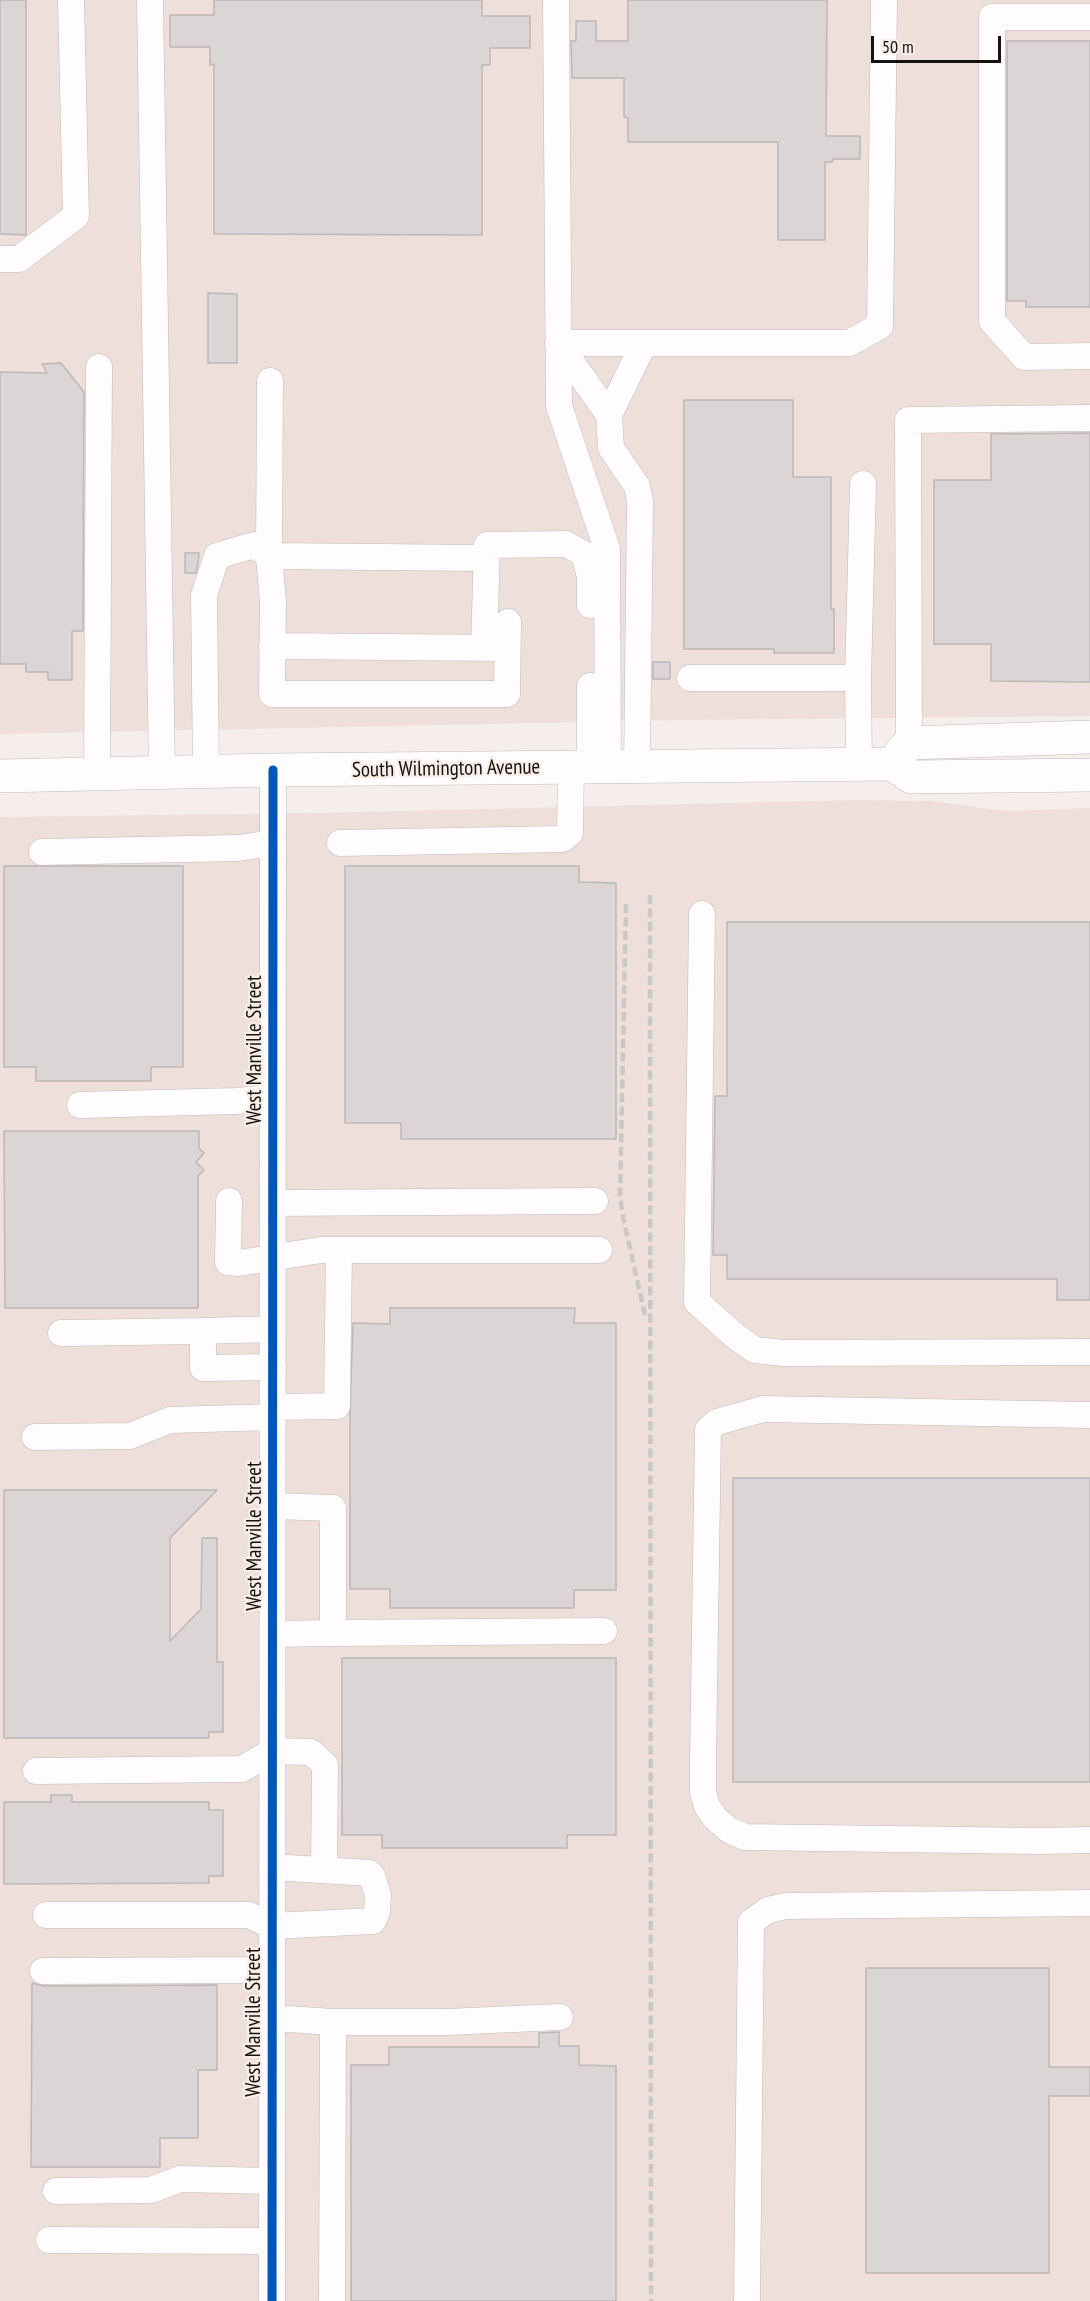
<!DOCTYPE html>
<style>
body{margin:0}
#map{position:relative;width:1090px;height:2301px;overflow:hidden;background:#f5eeec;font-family:"PT Sans Narrow",sans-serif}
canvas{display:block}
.scale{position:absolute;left:871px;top:36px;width:130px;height:27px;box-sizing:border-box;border:3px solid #161210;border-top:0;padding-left:8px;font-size:18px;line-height:21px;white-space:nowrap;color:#161210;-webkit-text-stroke:4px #f9ede8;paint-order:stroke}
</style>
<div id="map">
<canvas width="1090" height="2301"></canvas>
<div class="scale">50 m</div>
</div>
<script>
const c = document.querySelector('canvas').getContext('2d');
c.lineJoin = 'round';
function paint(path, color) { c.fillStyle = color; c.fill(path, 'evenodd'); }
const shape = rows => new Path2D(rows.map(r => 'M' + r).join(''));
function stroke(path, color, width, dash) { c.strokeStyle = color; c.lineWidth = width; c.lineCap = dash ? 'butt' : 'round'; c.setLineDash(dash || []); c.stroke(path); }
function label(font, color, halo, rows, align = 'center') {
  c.font = font + ' "PT Sans Narrow",sans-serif'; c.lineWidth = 4.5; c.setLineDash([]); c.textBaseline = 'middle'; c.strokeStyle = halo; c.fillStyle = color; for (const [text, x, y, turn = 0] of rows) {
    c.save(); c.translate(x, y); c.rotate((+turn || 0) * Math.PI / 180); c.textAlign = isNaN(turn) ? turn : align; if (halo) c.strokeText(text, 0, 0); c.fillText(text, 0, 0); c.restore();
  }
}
paint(shape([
 [0,0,1090,0,1090,716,679,720,0,734],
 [855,800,931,801,1005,811,1090,808,1090,2301,0,2301,0,817,319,813]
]), '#eedfdb');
const building = shape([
 [0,0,26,0,26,235,0,234,0,0],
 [214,0,482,0,482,16,530,16,530,48,490,48,490,65,482,65,482,235,214,234,214,64,210,65,210,47,170,47,170,15,214,15,214,0],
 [628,0,827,0,826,136,860,136,860,159,833,159,832,162,825,162,825,240,778,240,778,142,628,142,628,118,624,117,624,78,572,78,571,41,576,41,576,21,596,21,596,41,628,41,628,0],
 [1007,41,1090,41,1090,307,1026,307,1026,301,1007,301,1007,41],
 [208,293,237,294,237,363,208,363,208,293],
 [61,363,84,392,83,631,72,631,72,680,48,680,48,672,26,672,26,664,0,664,0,372,47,373,42,364,61,363],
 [684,400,793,400,793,477,831,477,831,609,834,609,834,653,774,653,774,649,684,649,684,400],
 [1090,433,1090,682,991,681,991,644,934,644,934,480,991,480,991,434,1090,433],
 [185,553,199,553,198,564,196,573,185,573,185,553],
 [653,662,670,662,670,679,653,679,653,662],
 [4,866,183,866,183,1067,151,1067,151,1081,36,1081,36,1067,4,1067,4,866],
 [345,866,579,866,579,882,616,883,616,1139,401,1139,401,1123,345,1123,345,866],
 [727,922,1090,922,1090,1300,1057,1300,1057,1279,727,1279,727,1255,713,1255,715,1096,727,1096,727,922],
 [4,1131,199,1131,199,1148,204,1153,196,1162,204,1170,198,1176,198,1308,5,1308,4,1131],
 [390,1308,575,1308,574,1323,616,1323,616,1590,574,1590,574,1608,390,1608,390,1589,350,1589,350,1412,353,1323,390,1324,390,1308],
 [733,1478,1090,1478,1090,1782,733,1782,733,1478],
 [4,1490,217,1490,170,1538,170,1641,201,1609,202,1538,217,1538,217,1662,223,1662,223,1732,209,1732,209,1738,4,1738,4,1490],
 [342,1658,616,1658,616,1835,567,1835,567,1848,382,1848,382,1835,342,1835,342,1658],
 [51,1795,72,1795,72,1802,209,1802,209,1810,223,1810,223,1876,209,1876,209,1883,4,1884,4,1802,51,1802,51,1795],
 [866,1968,1049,1968,1049,2067,1090,2067,1090,2096,1049,2096,1049,2273,866,2273,866,1968],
 [32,1983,43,1986,217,1985,217,2070,198,2070,198,2138,160,2138,160,2167,31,2167,32,1983],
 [559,2032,559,2046,579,2046,579,2065,616,2066,616,2301,351,2301,351,2065,389,2065,389,2047,539,2047,539,2033,559,2032]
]);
paint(building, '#dbd6d5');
stroke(building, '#bdb8b7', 1.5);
const minor = shape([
 [150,0,162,772],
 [556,0,559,406,607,549,608,767],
 [1090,17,992,17,992,321,1024,357,1090,356],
 [0,259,19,259,76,216,71,0],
 [558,343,849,343,880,326,884,0],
 [558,343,609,415],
 [270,381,269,556,273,602,272,694,507,694,508,622],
 [272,646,501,648],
 [484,648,487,545,566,544,584,554,590,576,590,605],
 [690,678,858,678],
 [909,743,908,420,1090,418],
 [859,765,858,678,863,484],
 [590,767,590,686],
 [637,767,640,501,637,486,611,448,609,415,644,343],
 [206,772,204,595,217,556,254,545,269,556,486,558],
 [97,774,99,367],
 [340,843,563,839,570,833,571,767],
 [42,852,238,848,273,843],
 [702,914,697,1302,735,1336,755,1350,783,1353,1090,1352],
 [80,1105,236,1101,273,1098],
 [229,1201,228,1262,239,1263,321,1250,599,1250],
 [273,1203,595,1201],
 [61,1333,203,1331],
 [273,1367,203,1368,203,1331,273,1329],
 [273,1407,337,1406,339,1250],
 [1090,1415,763,1409,717,1422,708,1430,703,1761,703,1792,707,1806,715,1818,729,1830,745,1837,1038,1841,1090,1840],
 [35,1437,130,1436,170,1420,273,1417],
 [273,1506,333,1508,333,1633,273,1634],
 [333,1633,604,1631],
 [36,1771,242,1769,273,1751,311,1752,325,1765,324,1870],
 [46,1915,249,1915,272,1926,373,1921,377,1912,378,1895,372,1876,369,1873,272,1867],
 [43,1971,272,1970],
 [272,2018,333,2022,332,2301],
 [333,2022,446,2022,560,2017],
 [56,2191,151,2190,180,2179,272,2181],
 [49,2240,272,2241],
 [272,2301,273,770],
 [747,2301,751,1922,768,1910,786,1906,1090,1903]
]);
const major = shape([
 [892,764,909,743,1090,737],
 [0,776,273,770,892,764,911,777,1090,775]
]);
stroke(minor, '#c0bbb9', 27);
stroke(major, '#c0bbb9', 34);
stroke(minor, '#fefcfc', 26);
stroke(major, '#fefcfc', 33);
stroke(shape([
 [650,895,651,2301],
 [626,904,620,1196,623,1217,645,1315]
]), '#cac8c7', 4.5, [9, 4.5]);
stroke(shape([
 [272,2301,273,770]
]), '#0057b8', 9);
label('21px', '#161210', '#f9ede8', [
 ["South Wilmington Avenue",446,769,-1],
 ["West Manville Street",255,1050,-90],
 ["West Manville Street",255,1536,-90],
 ["West Manville Street",254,2022,-90]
]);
</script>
